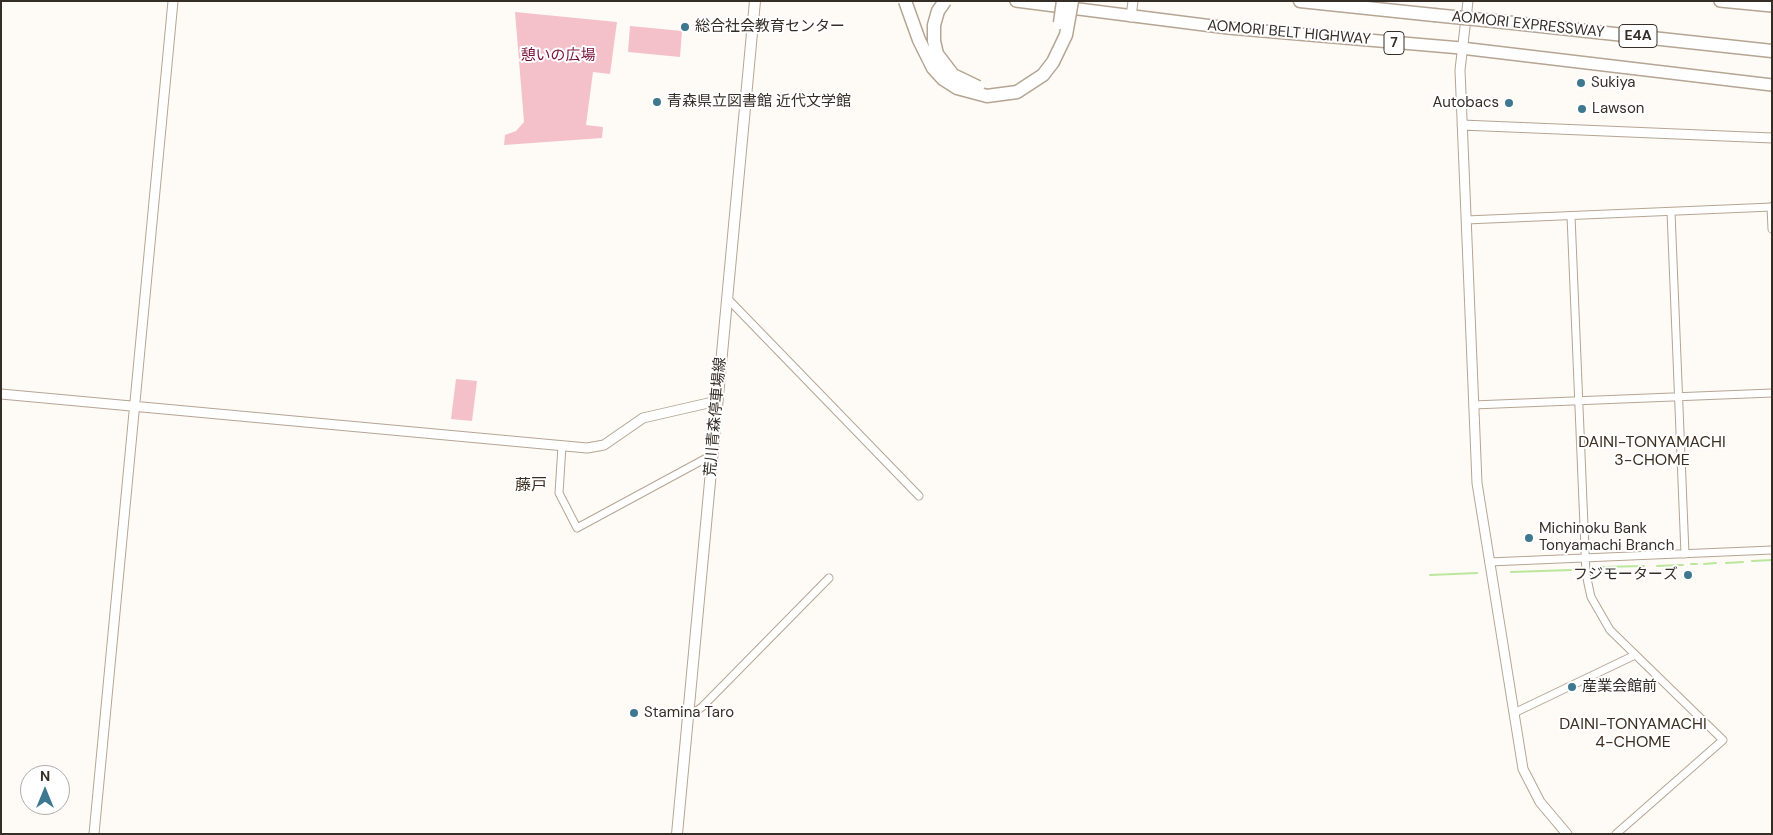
<!DOCTYPE html>
<meta charset="utf-8">
<style>
body{margin:0}
#map{position:relative;width:1773px;height:835px;overflow:hidden;background:#fefaf6;font-family:"DM Sans",sans-serif}
canvas{display:block}
.frame{position:absolute;inset:0;border:2px solid #352e27;pointer-events:none}
.north{position:absolute;left:20px;top:765px;width:50px;height:50px;box-sizing:border-box;background:#fff;border:1px solid #aeaba9;border-radius:50%;rotate:0deg;font-size:14px;font-weight:700;line-height:20px;text-align:center;color:#352e27}
.north::after{content:'';display:block;margin:auto;width:18px;height:22px;background:#3d7890;clip-path:polygon(50% 0,100% 100%,50% 72%,0 100%)}
</style>
<div id="map">
<canvas width="1773" height="835"></canvas>
<div class="frame"></div>
<div class="north">N</div>
</div>
<script>
const c = document.querySelector('canvas').getContext('2d');
c.lineJoin = 'round';
function paint(path, color) { c.fillStyle = color; c.fill(path, 'evenodd'); }
const shape = rows => new Path2D(rows.map(r => 'M' + r).join(''));
function stroke(path, color, width, dash) { c.strokeStyle = color; c.lineWidth = width; c.lineCap = dash ? 'butt' : 'round'; c.setLineDash(dash || []); c.stroke(path); }
function label(font, color, halo, rows, align = 'center') {
  c.font = font + ' "DM Sans","Noto Sans JP",sans-serif'; c.lineWidth = 4; c.setLineDash([]); c.textBaseline = 'middle'; c.strokeStyle = halo; c.fillStyle = color; for (const [text, x, y, turn = 0] of rows) {
    c.save(); c.translate(x, y); c.rotate((+turn || 0) * Math.PI / 180); c.textAlign = isNaN(turn) ? turn : align; if (halo) c.strokeText(text, 0, 0); c.fillText(text, 0, 0); c.restore();
  }
}
paint(shape([
 [515,12,617,22,610,74,593,72,586,125,603,127,602,138,504,145,505,135,516,131,524,122],
 [630,26,682,31,680,57,628,52],
 [456,379,477,381,472,421,451,419]
]), '#f4c1ca');
stroke(shape([
 [1752,561,1772,560],
 [1726,563,1743,562],
 [1691,564,1697,564],
 [1704,564,1716,563],
 [1657,566,1683,565],
 [1601,567,1644,566],
 [1511,572,1571,570],
 [1430,575,1477,573]
]), '#bbe79d', 2);
const minor = shape([
 [1771,207,1772,229],
 [1671,212,1685,554],
 [1571,216,1586,574,1591,597,1610,630,1723,740,1616,834],
 [1466,220,1772,207],
 [727,298,919,496],
 [1473,405,1772,393],
 [562,446,559,493,577,528,712,455],
 [1489,562,1772,550],
 [1514,713,1635,655],
 [688,717,702,707,829,578]
]);
const tertiary = shape([
 [1468,1,1460,70,1477,483,1523,769,1540,802,1567,834],
 [1131,17,1133,1],
 [1462,125,1772,138],
 [1,394,587,448,604,445,643,418,717,401],
 [94,834,173,1]
]);
const secondary = shape([
 [677,834,755,1]
]);
const trunk = shape([
 [1016,1,1228,28,1461,48,1772,85],
 [1720,1,1772,6]
]);
const motorway = shape([
 [1300,1,1434,15],
 [1504,22,1772,51]
]);
stroke(minor, '#b5a593', 9);
stroke(tertiary, '#b5a593', 11);
stroke(secondary, '#b5a593', 12);
stroke(trunk, '#b5a593', 14);
stroke(motorway, '#b5a593', 15);
stroke(minor, '#fff', 7);
stroke(tertiary, '#fff', 9);
stroke(secondary, '#fff', 10);
stroke(trunk, '#fff', 11);
stroke(motorway, '#fff', 12);
const motorwayBridge = shape([
 [905,1,919,40,933,68,943,79,957,88,987,96,1017,92,1043,75,1053,62,1066,35,1072,1],
 [945,1,938,11,934,25,934,41,937,54,953,75,978,87],
 [1434,15,1504,22],
 [1060,23,1063,1]
]);
stroke(motorwayBridge, '#b5a593', 15, []);
stroke(motorwayBridge, '#fff', 12);
for (const [x, y, r, color] of [
 [685,27,5,"#3d7890"],
 [1581,83,5,"#3d7890"],
 [657,102,5,"#3d7890"],
 [1509,103,5,"#3d7890"],
 [1582,109,5,"#3d7890"],
 [1529,538,5,"#3d7890"],
 [1688,575,5,"#3d7890"],
 [1572,687,5,"#3d7890"],
 [634,713,5,"#3d7890"]
]) { const dot = new Path2D(); dot.arc(x, y, r, 0, 2 * Math.PI); c.fillStyle = color; c.fill(dot); stroke(dot, '#fff', 2); }
for (const [x, y, w] of [
 [1638,36,38],
 [1394,43,20]
]) { const box = new Path2D(); box.roundRect(x - w / 2, y - 11.5, w, 23, 4); c.fillStyle = '#fff'; c.fill(box); stroke(box, '#352e27', 1); }
label('bold 14px', '#352e27', null, [
 ["E4A",1638,36],
 ["7",1394,43]
]);
label('15px', '#352e27', '#fff', [
 ["AOMORI EXPRESSWAY",1528,25,6],
 ["AOMORI BELT HIGHWAY",1289,33,5],
 ["荒川青森停車場線",716,417,-85]
]);
label('15px', '#352e27', '#fff', [
 ["総合社会教育センター",695,27],
 ["Sukiya",1591,83],
 ["青森県立図書館 近代文学館",667,102],
 ["Autobacs",1499,103,"right"],
 ["Lawson",1592,109],
 ["Michinoku Bank",1539,529],
 ["Tonyamachi Branch",1539,546],
 ["フジモーターズ",1678,575,"right"],
 ["産業会館前",1582,687],
 ["Stamina Taro",644,713]
], 'left');
label('15px', '#780f34', '#fff', [
 ["憩いの広場",558,56]
]);
label('16px', '#3b2e1f', '#fff', [
 ["DAINI-TONYAMACHI",1652,443],
 ["3-CHOME",1652,461],
 ["藤戸",531,486],
 ["DAINI-TONYAMACHI",1633,725],
 ["4-CHOME",1633,743]
]);
</script>
